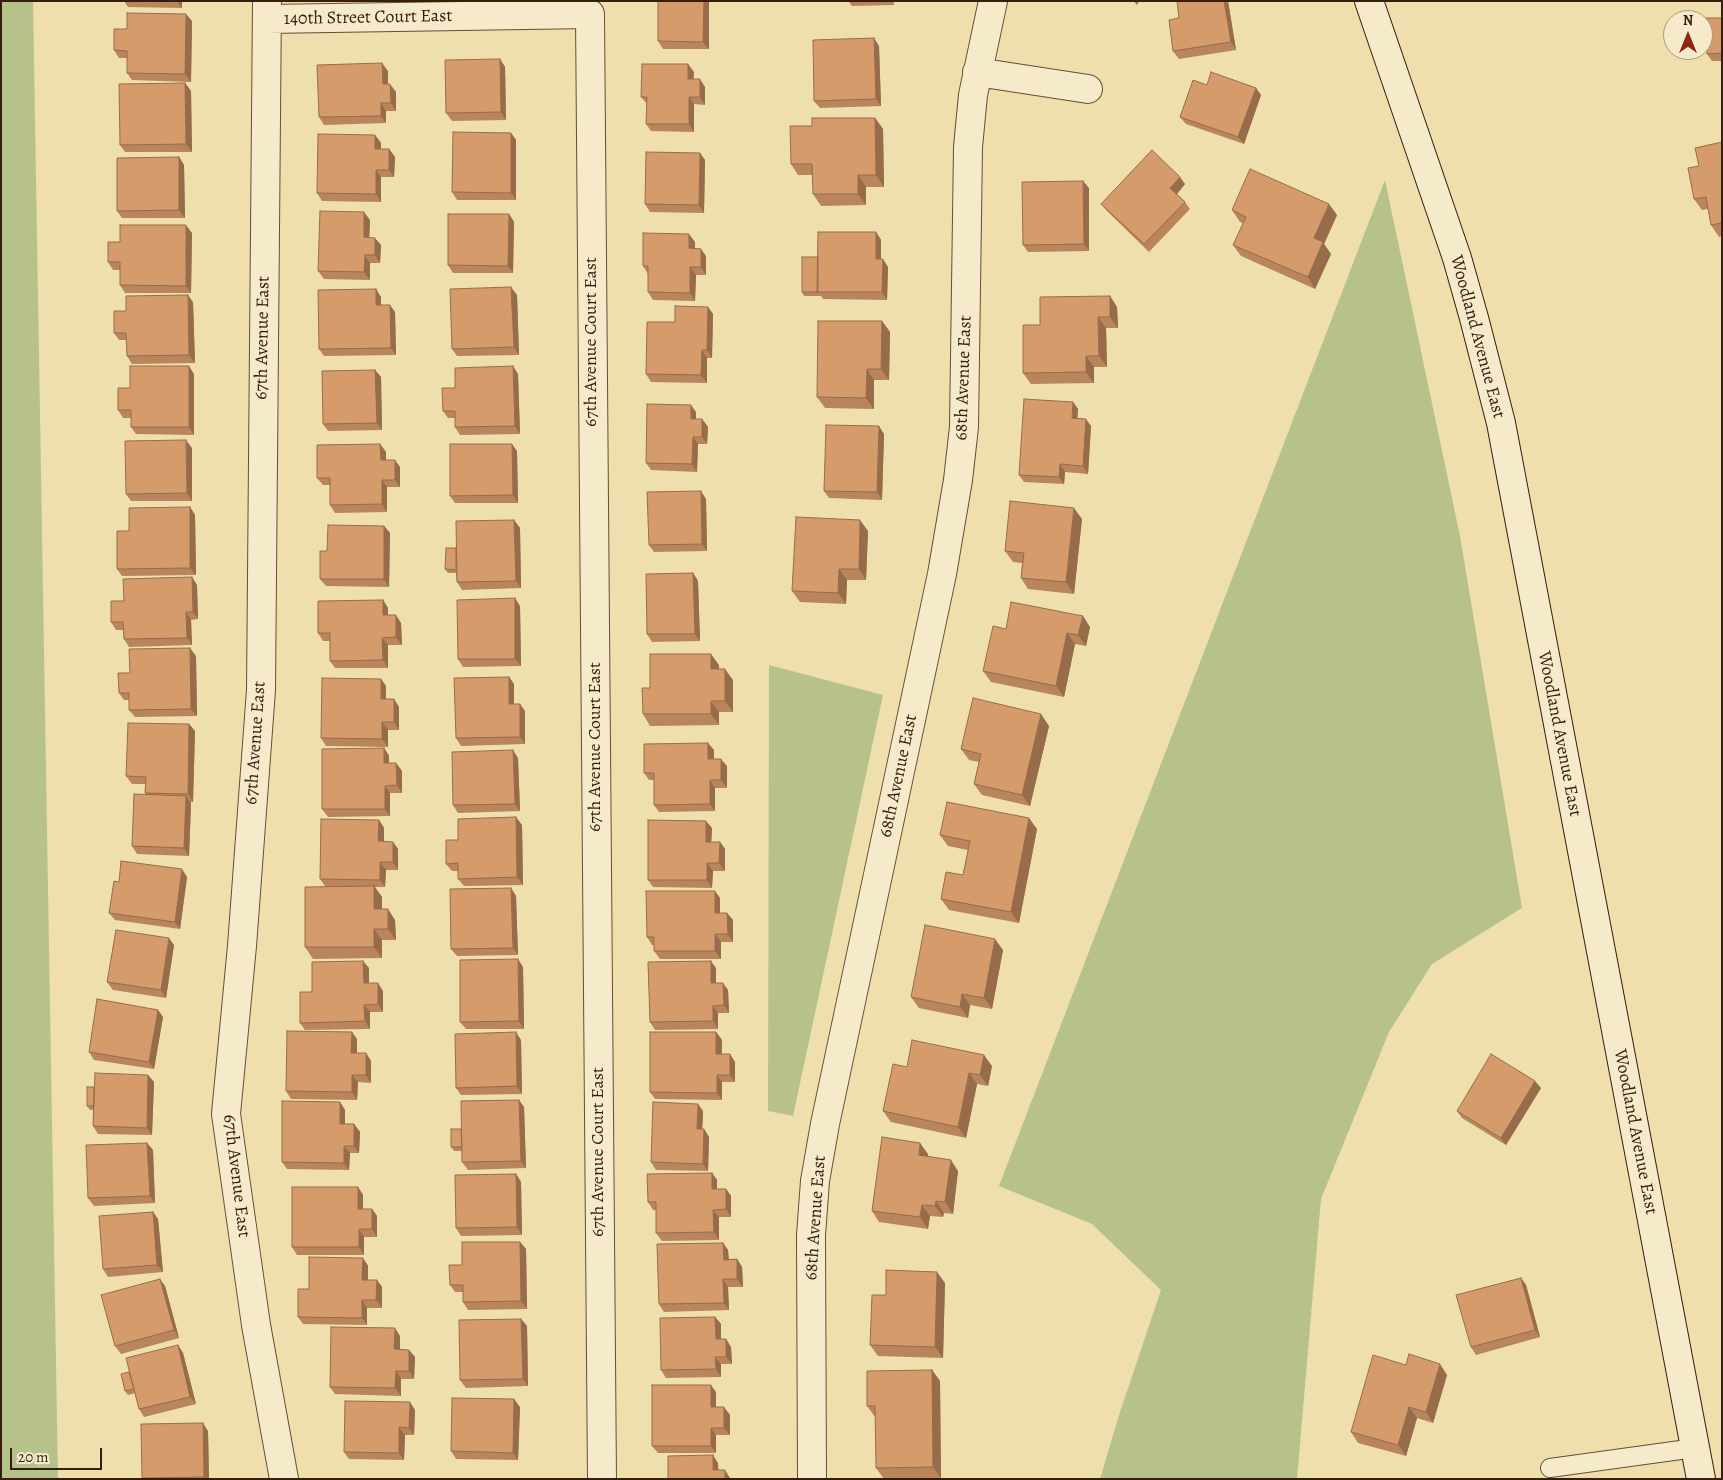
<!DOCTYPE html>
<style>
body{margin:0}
#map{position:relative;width:1723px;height:1480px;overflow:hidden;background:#efdfad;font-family:Alegreya,serif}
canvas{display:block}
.frame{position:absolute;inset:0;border:2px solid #371d0e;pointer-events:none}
.north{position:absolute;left:1663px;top:10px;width:50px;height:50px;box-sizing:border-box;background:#f5eaca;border:1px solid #a9987f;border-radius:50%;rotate:0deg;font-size:14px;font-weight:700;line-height:20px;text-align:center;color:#371d0e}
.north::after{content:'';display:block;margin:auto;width:18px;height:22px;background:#8f2418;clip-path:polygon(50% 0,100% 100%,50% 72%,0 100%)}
.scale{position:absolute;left:10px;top:1448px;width:92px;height:22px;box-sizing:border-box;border:2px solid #371d0e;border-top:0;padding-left:6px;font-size:15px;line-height:18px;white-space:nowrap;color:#371d0e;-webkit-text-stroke:4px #f5eaca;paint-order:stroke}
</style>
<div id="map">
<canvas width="1723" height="1480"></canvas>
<div class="frame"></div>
<div class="north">N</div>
<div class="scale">20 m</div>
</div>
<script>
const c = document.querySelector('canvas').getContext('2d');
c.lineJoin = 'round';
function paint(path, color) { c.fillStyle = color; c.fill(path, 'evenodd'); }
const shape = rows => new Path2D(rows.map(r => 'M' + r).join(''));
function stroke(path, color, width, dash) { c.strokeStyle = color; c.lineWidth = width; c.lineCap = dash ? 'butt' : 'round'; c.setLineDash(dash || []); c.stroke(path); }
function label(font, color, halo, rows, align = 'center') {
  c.font = font + ' Alegreya,serif'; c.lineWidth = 4; c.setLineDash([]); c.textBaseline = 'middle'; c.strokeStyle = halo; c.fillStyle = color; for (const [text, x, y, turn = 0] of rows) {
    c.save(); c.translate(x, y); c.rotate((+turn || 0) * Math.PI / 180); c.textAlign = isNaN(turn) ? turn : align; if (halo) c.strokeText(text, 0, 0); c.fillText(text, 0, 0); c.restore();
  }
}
paint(shape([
 [1,1,33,1,58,1479,1,1479],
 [1385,180,1460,536,1522,908,1432,964,1389,1032,1321,1199,1297,1479,1100,1479,1119,1415,1161,1290,1092,1224,999,1186],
 [769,665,883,695,793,1116,768,1111]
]), '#b7c28b');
const lane = shape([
 [1550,1468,1695,1448]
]);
const street = shape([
 [267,1,261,690,242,946,226,1114,256,1325,284,1479],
 [267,19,590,14,602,1479],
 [977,72,1088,89],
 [812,1479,811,1235,815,1181,825,1124,942,574,958,480,964,427,968,147,973,95,993,1]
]);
const secondary = shape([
 [1369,1,1457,258,1474,318,1501,423,1701,1479]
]);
stroke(lane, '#654e36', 20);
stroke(street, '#654e36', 30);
stroke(secondary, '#371d0e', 30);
stroke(lane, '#f5eaca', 18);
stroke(street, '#f5eaca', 28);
stroke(secondary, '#f5eaca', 28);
paint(shape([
 [124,1,182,1,182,8,128,7],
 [658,1,709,1,709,49,663,49,658,41],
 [848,1,894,1,894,5,852,6],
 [1177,1,1228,1,1236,50,1179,59,1173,51,1179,18],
 [1722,18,1722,61,1712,61,1707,54],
 [192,21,191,82,132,80,127,73,127,58,119,58,114,50,127,29],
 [879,46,881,106,820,108,814,101],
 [500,59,505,67,506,120,452,121,446,113],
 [388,71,388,84,396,92,396,111,386,111,386,123,324,125,319,117],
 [694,72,693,79,705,87,705,105,694,104,694,132,651,131,646,124,647,104,641,97],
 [185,83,191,91,192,152,125,152,120,145],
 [1207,85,1256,88,1261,95,1244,144,1186,124,1180,117],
 [875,118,883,129,884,187,866,187,866,205,821,206,813,194,813,175,798,175,791,164,812,126],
 [511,133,516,140,516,200,457,200,452,192],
 [375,135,381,143,381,149,389,149,395,157,394,177,381,177,381,202,322,201,317,193],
 [1722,142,1722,236,1719,237,1711,225,1708,209,1702,210,1694,199,1699,166],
 [700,153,705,160,704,213,650,212,645,204],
 [179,157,184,165,185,218,122,218,117,211],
 [1185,184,1177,194,1185,202,1190,209,1149,252,1107,211,1101,204],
 [1089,188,1089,251,1028,252,1023,245],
 [1232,210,1337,215,1324,244,1331,254,1315,289,1241,256,1233,245,1243,223,1240,222],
 [509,214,514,222,513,273,453,273,448,265],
 [370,220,369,237,381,245,380,263,370,263,370,280,324,279,318,271],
 [876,232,881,240,881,259,888,267,887,300,823,299,821,296,804,296,802,292,818,257],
 [192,233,191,293,125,293,120,285,120,270,113,270,108,262,120,242],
 [695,242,695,248,706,256,706,275,696,275,695,301,653,300,648,292,648,274,643,266],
 [517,295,519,355,457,356,452,349],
 [1110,296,1117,307,1118,328,1106,328,1107,367,1094,367,1094,383,1031,384,1023,373,1040,325],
 [381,297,381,305,395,312,396,355,324,356,319,349],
 [193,302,195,363,132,364,127,356,127,340,119,340,114,333,126,311],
 [708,307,713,314,712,358,707,358,707,383,651,382,646,374,675,322],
 [882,321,890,332,889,380,874,380,874,409,825,408,817,397],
 [375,370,381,377,382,430,328,431,323,424],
 [194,374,194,435,136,434,131,427,131,418,123,418,118,410,130,388],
 [518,374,520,434,460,435,455,427,455,418,448,418,443,411,455,388],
 [1073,402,1078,409,1077,418,1091,426,1088,474,1065,472,1064,484,1024,482,1019,475],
 [696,412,696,419,702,419,708,427,707,444,698,444,697,472,651,470,646,463],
 [884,434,882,500,829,498,824,491],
 [380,444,386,452,386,460,400,467,400,487,387,487,387,512,335,513,330,505,330,485,323,485,317,478],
 [192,448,192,501,131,501,126,494],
 [517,451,518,503,455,503,450,496],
 [706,499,707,551,654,552,649,545],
 [190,507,195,515,196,575,122,576,117,569,129,531],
 [1082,519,1074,594,1028,589,1021,578,1022,563,1013,562,1005,551],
 [514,520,520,528,521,588,462,590,457,582,456,573,448,573,445,569,456,548],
 [384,526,390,533,389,587,326,586,320,579,327,551],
 [868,531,866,580,847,580,846,604,800,602,792,591],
 [693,573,698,581,700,641,652,642,647,634],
 [192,577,197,585,198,619,191,620,192,645,129,647,124,639,123,630,116,630,111,622,124,601],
 [383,600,388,608,388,615,401,623,402,645,388,645,388,668,335,668,330,661,330,641,323,641,318,633],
 [520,606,521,666,463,667,458,659],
 [1090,627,1086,646,1075,644,1064,697,991,682,983,671,1006,629],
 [196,656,197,716,135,717,129,710,129,700,124,700,119,693,130,673],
 [719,665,719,669,733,680,733,712,719,712,719,725,650,726,643,714,650,688],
 [509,677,514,684,514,704,525,711,525,744,461,746,456,738],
 [381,679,386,686,386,699,394,699,399,707,399,730,388,730,388,747,326,746,321,738],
 [189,724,195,731,193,802,190,802,191,803,189,856,137,854,132,846,146,794,145,793,146,784,132,784,126,776],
 [1049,726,1030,806,982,795,974,784,979,762,969,760,961,749],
 [384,748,389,756,389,763,396,763,402,771,402,793,390,793,390,816,328,817,322,809],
 [714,750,714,759,727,766,727,788,715,788,715,811,659,812,654,805,654,780,649,780,644,773],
 [518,758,520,811,458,813,453,805],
 [379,820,384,828,384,841,393,842,398,849,398,870,386,870,385,887,375,887,382,897,382,909,395,920,396,940,382,940,382,958,313,959,305,947,325,886,320,879],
 [522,825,523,885,464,886,458,879,458,871,452,871,446,864,458,840],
 [712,828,711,842,720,842,725,849,725,871,713,871,712,888,653,887,648,880],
 [1037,829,1019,923,949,910,941,899,963,875,968,850,948,846,940,835],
 [187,877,180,929,115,920,109,913,119,882],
 [511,888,516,896,518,955,457,956,451,949],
 [720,898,720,913,727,913,733,920,733,942,721,942,721,959,660,959,654,951,654,945,652,945,647,937],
 [174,945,166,998,113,990,107,982],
 [1003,950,992,1009,970,1005,968,1018,919,1008,911,997],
 [523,967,524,1029,466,1029,460,1022],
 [369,968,369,983,383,991,383,1012,370,1012,370,1029,305,1030,300,1023,312,992],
 [716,968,716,983,728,990,729,1013,718,1013,718,1029,655,1030,650,1022],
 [158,1010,163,1017,154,1069,94,1060,89,1052],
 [716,1032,722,1040,722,1054,735,1062,735,1082,722,1082,722,1100,655,1099,650,1092],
 [357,1039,357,1053,366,1053,371,1061,371,1083,358,1082,357,1100,291,1099,286,1091],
 [521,1040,522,1094,461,1095,456,1088],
 [992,1066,988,1086,977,1084,966,1138,891,1122,883,1111,907,1067],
 [148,1075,154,1082,152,1135,98,1134,93,1126,93,1110,90,1110,87,1106,94,1087],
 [1541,1088,1506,1145,1462,1118,1457,1111],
 [340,1102,345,1110,345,1124,354,1124,360,1132,359,1153,350,1153,349,1170,287,1169,282,1162],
 [524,1107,526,1168,468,1170,462,1162,462,1151,454,1151,451,1147,461,1129],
 [703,1111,702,1129,704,1129,709,1137,708,1171,656,1170,651,1162],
 [147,1143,153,1150,155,1203,94,1206,88,1198],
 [928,1154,928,1156,958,1171,953,1214,944,1213,943,1217,930,1216,928,1229,879,1222,872,1211],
 [712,1173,717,1180,717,1189,726,1189,731,1196,731,1217,719,1217,719,1240,662,1241,656,1233,656,1210,653,1210,648,1202],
 [516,1174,521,1182,522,1235,461,1236,456,1228],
 [358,1187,363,1195,363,1209,372,1209,377,1216,377,1237,364,1237,364,1255,297,1255,292,1247],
 [153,1212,158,1219,163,1272,108,1277,103,1269],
 [520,1242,526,1249,527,1309,468,1310,463,1302,463,1292,455,1292,450,1285,462,1265],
 [723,1243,728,1250,729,1259,737,1259,742,1267,743,1287,728,1287,729,1310,664,1312,659,1304],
 [363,1258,368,1266,368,1280,377,1280,382,1287,382,1308,367,1308,367,1325,303,1324,298,1317,309,1289],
 [1521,1278,1526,1285,1540,1337,1476,1355,1471,1347],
 [945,1283,943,1358,878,1356,870,1345,886,1295],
 [165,1286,179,1338,121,1354,115,1346],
 [715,1317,721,1324,721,1339,726,1339,731,1347,732,1364,721,1364,721,1377,666,1378,661,1370],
 [521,1319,527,1326,528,1386,466,1388,460,1380],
 [400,1336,400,1350,409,1350,415,1357,414,1379,401,1379,401,1396,335,1394,330,1387],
 [178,1345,183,1353,196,1404,144,1417,139,1409,135,1393,128,1395,125,1391,129,1372],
 [1406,1365,1447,1375,1433,1423,1417,1418,1406,1456,1358,1443,1351,1432],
 [932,1370,940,1381,941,1478,884,1479,876,1468,876,1417,875,1417,867,1406],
 [716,1392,716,1407,730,1415,730,1435,716,1435,716,1453,658,1453,652,1446],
 [520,1407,518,1460,456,1459,451,1451],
 [415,1410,414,1435,405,1435,404,1460,349,1459,344,1452],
 [208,1431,209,1479,143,1479,142,1478]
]), '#b8855c');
paint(shape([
 [177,1,182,1,182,8],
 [704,1,709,1,709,49,703,42],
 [1134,1,1139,1,1137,5],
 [1224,1,1228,1,1236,50,1231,42],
 [186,14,192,21,191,82,185,74],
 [874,38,879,46,881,106,876,99],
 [500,59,505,67,506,120,501,112],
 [382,63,388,71,388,92,383,84],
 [688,64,694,72,693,87,688,79],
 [700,79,705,87,705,105,700,97],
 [185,83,191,91,192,152,186,144],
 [390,84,396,92,396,111,391,103],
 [1256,88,1261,95,1244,144,1238,137],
 [689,97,694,104,694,132,689,124],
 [381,103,386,111,386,123,381,116],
 [875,118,883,129,884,187,876,175],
 [511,133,516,140,516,200,511,193],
 [375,135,381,143,381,157,375,149],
 [389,149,395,157,394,177,389,170],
 [700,153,705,160,704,213,699,205],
 [179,157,184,165,185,218,179,210],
 [376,170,381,177,381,202,376,194],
 [858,175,866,187,866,205,858,194],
 [1180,177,1185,184,1176,195,1170,188],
 [1083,181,1089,188,1089,251,1084,244],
 [1329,204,1337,215,1324,244,1331,254,1315,289,1308,277,1314,238],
 [364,212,370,220,369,245,364,237],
 [509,214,514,222,513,273,508,266],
 [186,225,192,233,191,293,186,286],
 [876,232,881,240,881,267,876,259],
 [689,234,695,242,694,256,689,248],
 [375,238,381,245,380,263,375,255],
 [701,249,706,256,706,275,701,267],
 [365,255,370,263,370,280,364,272],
 [883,259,888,267,887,300,882,292],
 [690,267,696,275,695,301,690,293],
 [511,287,517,295,519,355,514,347],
 [376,289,381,297,381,313,376,305],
 [188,295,193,302,195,363,189,355],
 [1110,296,1117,307,1118,328,1110,317],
 [390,305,395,312,396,355,391,348],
 [708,307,713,314,712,358,707,350],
 [1098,317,1106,328,1107,367,1099,356],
 [882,321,890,332,889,380,881,369],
 [702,350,707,358,707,383,701,375],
 [1086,356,1094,367,1094,383,1086,372],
 [189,366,194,374,194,435,189,427],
 [513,366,518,374,520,434,515,426],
 [867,369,874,380,874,409,866,398],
 [375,370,381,377,382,430,377,423],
 [1073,402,1078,409,1077,425,1072,418],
 [691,405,696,412,696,427,691,419],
 [702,419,708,427,707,444,702,437],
 [1086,419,1091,426,1088,474,1083,466],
 [879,426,884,434,882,500,877,492],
 [693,437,698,444,697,472,692,464],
 [186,440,192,448,192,501,187,493],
 [380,444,386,452,386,468,381,460],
 [512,444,517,451,518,503,513,495],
 [395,460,400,467,400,487,395,480],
 [1060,464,1065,472,1064,484,1059,477],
 [382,480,387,487,387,512,382,504],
 [701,491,706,499,707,551,702,544],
 [190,507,195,515,196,575,190,568],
 [1074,508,1082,519,1074,594,1066,582],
 [514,520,520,528,521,588,516,581],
 [860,520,868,531,866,580,859,569],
 [384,526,390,533,389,587,384,579],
 [839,569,847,580,846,604,838,593],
 [693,573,698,581,700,641,695,634],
 [192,577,197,585,198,619,193,612],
 [515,598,520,606,521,666,515,659],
 [383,600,388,608,388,623,383,615],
 [186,612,191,620,192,645,187,638],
 [396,615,401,623,402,645,396,637],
 [1083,616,1090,627,1086,646,1078,635],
 [1067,633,1075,644,1064,697,1056,686],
 [382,638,388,645,388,668,383,660],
 [190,648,196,656,197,716,191,709],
 [711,654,719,665,719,680,711,669],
 [725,669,733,680,733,712,725,701],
 [509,677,514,684,514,711,509,704],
 [381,679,386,686,386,707,381,699],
 [394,699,399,707,399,730,394,722],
 [711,701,719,712,719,725,711,714],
 [520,704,525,711,525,744,520,737],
 [1041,714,1049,726,1030,806,1022,795],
 [382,722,388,730,388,747,382,739],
 [189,724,195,731,193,802,188,794],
 [708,743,714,750,714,766,708,759],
 [384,748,389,756,389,771,384,763],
 [513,750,518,758,520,811,515,804],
 [721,759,727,766,727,788,721,780],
 [396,763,402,771,402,793,397,785],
 [710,780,715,788,715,811,710,804],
 [385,786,390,793,390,816,385,809],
 [186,796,191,803,189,856,184,848],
 [516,817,522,825,523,885,517,877],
 [1029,818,1037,829,1019,923,1011,912],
 [379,820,384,828,384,849,378,841],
 [706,821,712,828,711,849,706,842],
 [393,842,398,849,398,870,393,862],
 [720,842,725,849,725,871,719,863],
 [380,862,386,870,385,887,380,880],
 [707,863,713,871,712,888,707,880],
 [182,869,187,877,180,929,175,922],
 [374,886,382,897,382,920,374,909],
 [511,888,516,896,518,955,513,948],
 [715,891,720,898,720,920,715,913],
 [388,909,395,920,396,940,388,929],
 [727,913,733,920,733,942,728,934],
 [374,929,382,940,382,958,374,947],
 [715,934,721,942,721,959,715,951],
 [169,938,174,945,166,998,161,990],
 [995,939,1003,950,992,1009,984,998],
 [518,959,523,967,524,1029,519,1021],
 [363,961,369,968,369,991,364,983],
 [711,961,716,968,716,991,711,983],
 [378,983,383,991,383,1012,378,1004],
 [723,983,728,990,729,1013,724,1005],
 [962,994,970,1005,968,1018,960,1007],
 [364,1005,370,1012,370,1029,365,1021],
 [713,1006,718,1013,718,1029,713,1021],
 [158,1010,163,1017,154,1069,149,1062],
 [352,1032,357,1039,357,1061,351,1053],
 [516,1032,521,1040,522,1094,517,1086],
 [716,1032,722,1040,721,1062,716,1054],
 [366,1053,371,1061,371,1083,366,1075],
 [730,1054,735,1062,735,1082,730,1075],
 [984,1055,992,1066,988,1086,980,1075],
 [969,1073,977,1084,966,1138,958,1127],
 [148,1075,154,1082,152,1135,147,1128],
 [352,1075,358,1082,357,1100,352,1092],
 [717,1075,722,1082,722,1100,717,1093],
 [1535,1081,1541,1088,1506,1145,1501,1138],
 [519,1100,524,1107,526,1168,521,1161],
 [340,1102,345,1110,345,1132,340,1124],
 [698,1104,703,1111,702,1136,697,1129],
 [354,1124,360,1132,359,1153,354,1146],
 [704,1129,709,1137,708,1171,703,1164],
 [147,1143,153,1150,155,1203,150,1196],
 [920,1143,928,1154,926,1166,919,1155],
 [344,1146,350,1153,349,1170,344,1163],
 [951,1160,958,1171,953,1214,945,1202],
 [712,1173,717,1180,717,1197,712,1189],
 [516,1174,521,1182,522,1235,517,1227],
 [358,1187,363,1195,363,1216,358,1209],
 [726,1189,731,1196,731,1217,726,1209],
 [936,1201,944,1213,943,1217,935,1206],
 [922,1205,930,1216,928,1229,920,1217],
 [372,1209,377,1216,377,1237,372,1229],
 [713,1210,719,1217,719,1240,714,1232],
 [153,1212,158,1219,163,1272,157,1265],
 [359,1229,364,1237,364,1255,359,1247],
 [520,1242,526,1249,527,1309,521,1301],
 [723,1243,728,1250,729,1267,724,1260],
 [363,1258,368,1266,368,1287,362,1280],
 [737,1259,742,1267,743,1287,737,1279],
 [937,1272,945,1283,943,1358,935,1347],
 [1521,1278,1526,1285,1540,1337,1535,1330],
 [160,1279,165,1286,179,1338,174,1330],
 [723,1279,728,1287,729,1310,724,1303],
 [377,1280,382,1287,382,1308,376,1300],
 [362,1300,367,1308,367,1325,362,1318],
 [715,1317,721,1324,721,1347,716,1339],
 [521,1319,527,1326,528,1386,523,1379],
 [395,1328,400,1336,400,1357,394,1349],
 [726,1339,731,1347,732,1364,726,1357],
 [178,1345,183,1353,196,1404,190,1397],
 [409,1350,415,1357,414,1379,409,1371],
 [715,1357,721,1364,721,1377,716,1369],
 [1440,1364,1447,1375,1433,1423,1426,1412],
 [932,1370,940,1381,941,1478,933,1467],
 [396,1371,401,1379,401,1396,395,1388],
 [711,1385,716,1392,716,1415,711,1407],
 [514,1399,520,1407,518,1460,513,1453],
 [410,1402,415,1410,414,1435,409,1428],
 [724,1407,730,1415,730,1435,724,1428],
 [1409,1407,1417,1418,1406,1456,1398,1445],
 [203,1423,208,1431,209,1479,206,1479,204,1477],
 [399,1427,405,1435,404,1460,399,1453],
 [711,1428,716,1435,716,1453,711,1446],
 [713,1455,718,1463,719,1478,713,1470],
 [725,1470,730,1478,730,1479,725,1479]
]), '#966c4b');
const building = shape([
 [658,1,704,1,703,42,658,41,658,1],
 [1177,1,1224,1,1231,42,1173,51,1169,20,1179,18,1177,1],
 [127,13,186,14,185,74,127,73,127,51,114,50,114,29,127,29,127,13],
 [1706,18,1722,18,1722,53,1707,54,1706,18],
 [874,38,876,99,814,101,813,40,874,38],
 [500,59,501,112,446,113,445,60,500,59],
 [382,63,383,84,390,84,391,103,381,103,381,116,319,117,317,65,382,63],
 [642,64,688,64,688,79,700,79,700,97,689,97,689,124,646,124,647,97,641,97,642,64],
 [1211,72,1256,88,1238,137,1180,117,1193,80,1207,85,1211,72],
 [185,83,186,144,120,145,119,84,185,83],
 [812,118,875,118,876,175,858,175,858,194,813,194,812,164,791,164,790,126,812,126,812,118],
 [453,132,511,133,511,193,452,192,453,132],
 [318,134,375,135,375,149,389,149,389,170,376,170,376,194,317,193,318,134],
 [1722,142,1722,223,1711,225,1706,197,1694,199,1688,168,1699,166,1695,148,1722,142],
 [1152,150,1180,177,1170,188,1185,202,1144,244,1101,204,1152,150],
 [646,152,700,153,699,205,645,204,646,152],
 [179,157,179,210,117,211,117,158,179,157],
 [1250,169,1329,204,1314,238,1323,242,1308,277,1233,245,1246,217,1232,210,1250,169],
 [1083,181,1084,244,1023,245,1022,182,1083,181],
 [320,211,364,212,364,237,375,238,375,255,365,255,364,272,318,271,320,211],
 [448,214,509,214,508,266,448,265,448,214],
 [120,225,186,225,186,286,120,285,120,262,108,262,108,242,120,242,120,225],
 [818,232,876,232,876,259,883,259,882,292,817,292,818,232],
 [643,233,689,234,689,248,701,249,701,267,690,267,690,293,648,292,648,266,643,266,643,233],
 [802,257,818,257,818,292,802,292,802,257],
 [511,287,514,347,452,349,450,289,511,287],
 [376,289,376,305,390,305,391,348,319,349,318,290,376,289],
 [188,295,189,355,127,356,126,333,114,333,114,311,126,311,126,296,188,295],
 [1110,296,1110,317,1098,317,1099,356,1086,356,1086,372,1023,373,1023,325,1040,325,1040,297,1110,296],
 [675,306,708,307,707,350,702,350,701,375,646,374,647,322,675,322,675,306],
 [818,321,882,321,881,369,867,369,866,398,817,397,818,321],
 [130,366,189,366,189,427,131,427,131,410,118,410,118,388,130,388,130,366],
 [513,366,515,426,455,427,455,411,443,411,442,388,455,388,455,368,513,366],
 [375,370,377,423,323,424,322,371,375,370],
 [1024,399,1073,402,1072,418,1086,419,1083,466,1060,464,1059,477,1019,475,1024,399],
 [647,404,691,405,691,419,702,419,702,437,693,437,692,464,646,463,647,404],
 [826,425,879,426,877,492,824,491,826,425],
 [186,440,187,493,126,494,125,441,186,440],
 [380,444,381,460,395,460,395,480,382,480,382,504,330,505,330,478,317,478,317,445,380,444],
 [450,444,512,444,513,495,450,496,450,444],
 [701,491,702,544,649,545,647,492,701,491],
 [1010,501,1074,508,1066,582,1021,578,1024,553,1005,551,1010,501],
 [190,507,190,568,117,569,117,531,129,531,129,508,190,507],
 [796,517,860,520,859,569,839,569,838,593,792,591,796,517],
 [514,520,516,581,457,582,456,521,514,520],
 [328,525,384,526,384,579,320,579,320,551,327,551,328,525],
 [446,548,456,548,456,570,445,569,446,548],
 [693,573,695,634,647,634,646,574,693,573],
 [192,577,193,612,186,612,187,638,124,639,123,622,111,622,111,601,124,601,123,579,192,577],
 [515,598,515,659,458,659,457,600,515,598],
 [383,600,383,615,396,615,396,637,382,638,383,660,330,661,330,633,318,633,318,601,383,600],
 [1011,602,1083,616,1078,635,1067,633,1056,686,983,671,993,626,1006,629,1011,602],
 [190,648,191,709,129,710,129,693,119,693,118,673,130,673,129,649,190,648],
 [650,654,711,654,711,669,725,669,725,701,711,701,711,714,643,714,642,688,650,688,650,654],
 [509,677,509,704,520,704,520,737,456,738,454,678,509,677],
 [322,678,381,679,381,699,394,699,394,722,382,722,382,739,321,738,322,678],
 [973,698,1041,714,1022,795,974,784,981,754,961,749,973,698],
 [128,723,189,724,188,794,145,793,146,777,126,776,128,723],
 [708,743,708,759,721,759,721,780,710,780,710,804,654,805,654,773,644,773,644,744,708,743],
 [384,748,384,763,396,763,397,785,385,786,385,809,322,809,322,749,384,748],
 [513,750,515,804,453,805,452,752,513,750],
 [134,794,186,796,184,848,132,846,134,794],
 [947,802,1029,818,1011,912,941,899,946,872,963,875,970,841,940,835,947,802],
 [516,817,517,877,458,879,458,863,446,864,446,840,458,840,458,819,516,817],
 [321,819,379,820,378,841,393,842,393,862,380,862,380,880,320,879,321,819],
 [648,820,706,821,706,842,720,842,719,863,707,863,707,880,648,880,648,820],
 [121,861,182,869,175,922,109,913,114,881,119,882,121,861],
 [374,886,374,909,388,909,388,929,374,929,374,947,305,947,305,887,374,886],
 [511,888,513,948,451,949,450,889,511,888],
 [646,891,715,891,715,913,727,913,728,934,715,934,715,951,654,951,654,937,647,937,646,891],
 [925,925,995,939,984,998,962,994,960,1007,911,997,925,925],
 [116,930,169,938,161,990,107,982,116,930],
 [518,959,519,1021,460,1022,460,960,518,959],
 [363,961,364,983,378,983,378,1004,364,1005,365,1021,300,1023,300,992,312,992,312,962,363,961],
 [711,961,711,983,723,983,724,1005,713,1006,713,1021,650,1022,648,962,711,961],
 [97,999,158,1010,149,1062,89,1052,97,999],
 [287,1031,352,1032,351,1053,366,1053,366,1075,352,1075,352,1092,286,1091,287,1031],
 [516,1032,517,1086,456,1088,455,1034,516,1032],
 [650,1032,716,1032,716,1054,730,1054,730,1075,717,1075,717,1093,650,1092,650,1032],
 [912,1040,984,1055,980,1075,969,1073,958,1127,883,1111,893,1064,907,1067,912,1040],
 [1491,1054,1535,1081,1501,1138,1457,1111,1491,1054],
 [95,1073,148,1075,147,1128,93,1126,95,1073],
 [87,1087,94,1087,94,1106,87,1106,87,1087],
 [519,1100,521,1161,462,1162,461,1101,519,1100],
 [282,1101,340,1102,340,1124,354,1124,354,1146,344,1146,344,1163,282,1162,282,1101],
 [653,1102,698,1104,697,1129,704,1129,703,1164,651,1162,653,1102],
 [451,1129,461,1129,462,1147,451,1147,451,1129],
 [882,1137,920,1143,919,1155,951,1160,945,1202,936,1201,935,1206,922,1205,920,1217,872,1211,882,1137],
 [147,1143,150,1196,88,1198,86,1145,147,1143],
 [712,1173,712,1189,726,1189,726,1209,713,1210,714,1232,656,1233,656,1202,648,1202,647,1174,712,1173],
 [516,1174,517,1227,456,1228,455,1175,516,1174],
 [292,1187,358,1187,358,1209,372,1209,372,1229,359,1229,359,1247,292,1247,292,1187],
 [153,1212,157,1265,103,1269,99,1216,153,1212],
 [462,1242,520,1242,521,1301,463,1302,463,1285,450,1285,449,1265,462,1265,462,1242],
 [723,1243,724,1260,737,1259,737,1279,723,1279,724,1303,659,1304,657,1244,723,1243],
 [309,1257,363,1258,362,1280,377,1280,376,1300,362,1300,362,1318,298,1317,298,1289,309,1289,309,1257],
 [886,1270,937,1272,935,1347,870,1345,872,1295,886,1295,886,1270],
 [1521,1278,1535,1330,1471,1347,1456,1295,1521,1278],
 [160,1279,174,1330,115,1346,101,1295,160,1279],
 [715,1317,716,1339,726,1339,726,1357,715,1357,716,1369,661,1370,660,1318,715,1317],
 [521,1319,523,1379,460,1380,459,1320,521,1319],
 [331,1327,395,1328,394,1349,409,1350,409,1371,396,1371,395,1388,330,1387,331,1327],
 [178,1345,190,1397,139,1409,126,1358,178,1345],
 [1409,1354,1440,1364,1426,1412,1409,1407,1398,1445,1351,1432,1373,1355,1406,1365,1409,1354],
 [932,1370,933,1467,876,1468,875,1406,867,1406,867,1371,932,1370],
 [129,1372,134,1389,125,1391,121,1374,129,1372],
 [652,1385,711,1385,711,1407,724,1407,724,1428,711,1428,711,1446,652,1446,652,1385],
 [452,1398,514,1399,513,1453,451,1451,452,1398],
 [345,1401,410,1402,409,1428,399,1427,399,1453,344,1452,345,1401],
 [203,1423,204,1477,142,1478,141,1424,203,1423],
 [713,1455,713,1470,725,1470,725,1479,668,1479,668,1456,713,1455]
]);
paint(building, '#d69b6b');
stroke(building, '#966c4b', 1);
label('18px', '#371d0e', '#f5eaca', [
 ["140th Street Court East",368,18,-1],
 ["Woodland Avenue East",1477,337,75],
 ["67th Avenue East",263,338,-89],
 ["67th Avenue Court East",592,342,-90],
 ["68th Avenue East",964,378,-88],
 ["Woodland Avenue East",1559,734,79],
 ["67th Avenue East",256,743,-86],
 ["67th Avenue Court East",596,747,-90],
 ["68th Avenue East",899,776,-78],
 ["Woodland Avenue East",1635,1132,79],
 ["67th Avenue Court East",599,1152,-90],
 ["67th Avenue East",236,1176,83],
 ["68th Avenue East",816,1218,-86]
]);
</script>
